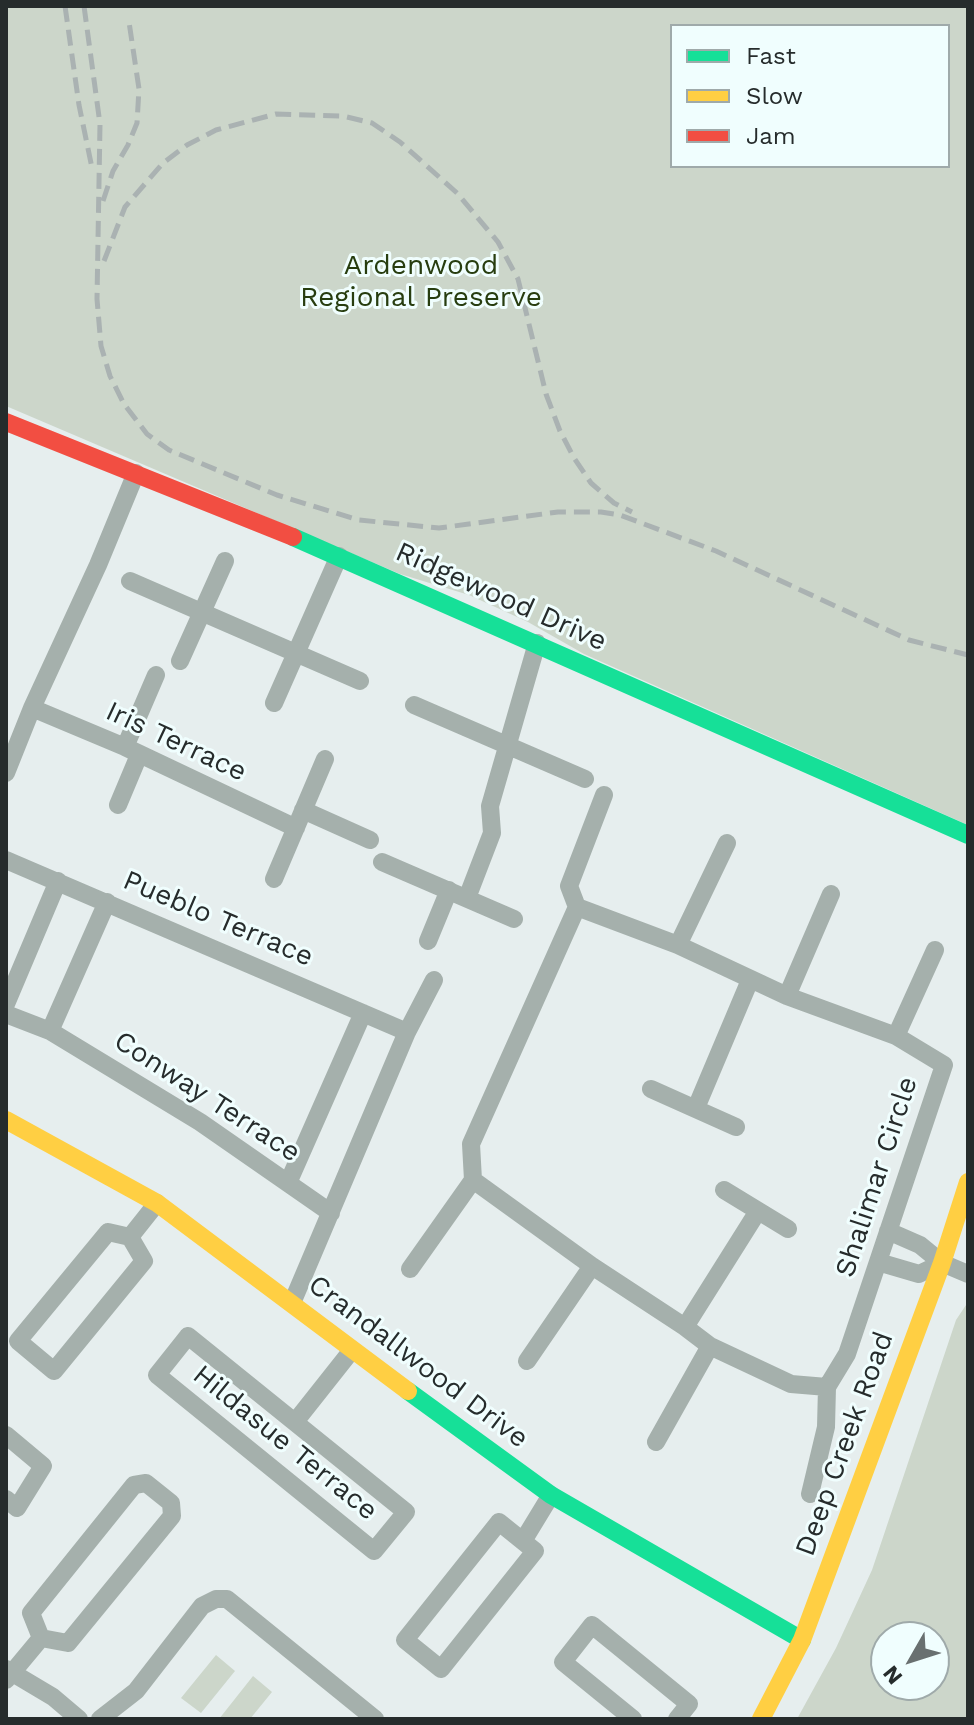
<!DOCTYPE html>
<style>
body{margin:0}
#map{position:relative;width:974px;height:1725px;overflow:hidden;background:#e6eeee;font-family:"Work Sans",sans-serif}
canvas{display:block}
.frame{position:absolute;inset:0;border:8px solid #262c2c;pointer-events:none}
.legend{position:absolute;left:670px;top:24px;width:280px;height:144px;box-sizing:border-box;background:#f0fefe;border:2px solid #9faaaa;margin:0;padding:10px 14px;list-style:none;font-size:24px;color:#262c2c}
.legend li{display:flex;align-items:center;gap:16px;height:40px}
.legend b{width:40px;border:2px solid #9faaaa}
.north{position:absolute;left:870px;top:1621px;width:80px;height:80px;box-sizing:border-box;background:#f0fefe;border:2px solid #9faaaa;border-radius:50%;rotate:231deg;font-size:22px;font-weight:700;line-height:32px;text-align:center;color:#262c2c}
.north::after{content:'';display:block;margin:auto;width:28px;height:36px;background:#697070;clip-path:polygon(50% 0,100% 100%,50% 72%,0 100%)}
</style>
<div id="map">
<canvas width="974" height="1725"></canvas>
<div class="frame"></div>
<ul class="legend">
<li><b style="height:10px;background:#16e098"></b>Fast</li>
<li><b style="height:10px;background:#ffcf43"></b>Slow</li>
<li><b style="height:10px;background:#f24e42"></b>Jam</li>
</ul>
<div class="north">N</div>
</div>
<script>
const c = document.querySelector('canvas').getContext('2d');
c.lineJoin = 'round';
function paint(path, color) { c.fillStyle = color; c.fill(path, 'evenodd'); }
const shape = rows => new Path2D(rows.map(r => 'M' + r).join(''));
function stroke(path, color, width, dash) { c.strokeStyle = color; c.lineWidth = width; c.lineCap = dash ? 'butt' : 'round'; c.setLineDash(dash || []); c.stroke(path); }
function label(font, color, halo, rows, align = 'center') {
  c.font = font + ' "Work Sans",sans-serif'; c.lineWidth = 6; c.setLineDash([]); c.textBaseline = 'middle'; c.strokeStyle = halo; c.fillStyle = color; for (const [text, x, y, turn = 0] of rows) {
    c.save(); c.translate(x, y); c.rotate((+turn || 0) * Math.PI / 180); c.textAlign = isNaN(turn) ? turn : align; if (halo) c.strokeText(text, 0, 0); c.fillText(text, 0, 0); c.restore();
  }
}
paint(shape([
 [6,6,968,6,968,825,584,654,528,622,469,595,400,574,6,406],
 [672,26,948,26,948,166,672,166],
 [968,1302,968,1719,797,1719,836,1648,872,1570,956,1320],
 [886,1637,934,1637,934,1685,886,1685],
 [216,1655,235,1671,201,1713,181,1698],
 [253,1676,272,1692,250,1719,219,1719]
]), '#ccd6ca');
stroke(shape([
 [130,581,360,681],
 [180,661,225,561],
 [274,703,339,556],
 [414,705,585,779],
 [32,708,125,747,296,828],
 [125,747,156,675],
 [6,773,32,708,98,565,136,473],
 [118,805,139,755],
 [303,810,370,840],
 [6,860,407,1032],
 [382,862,514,919],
 [274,879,325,759],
 [467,898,492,833,490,806,537,643],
 [577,907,678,945,787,996,896,1036,944,1065,847,1354,827,1387,826,1427,810,1494],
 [577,907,569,886,604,795],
 [428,941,449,890],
 [678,945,727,843],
 [787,996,831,894],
 [6,1004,58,881],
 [6,1014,50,1031,200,1122,331,1213],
 [50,1031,107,902],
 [896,1036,935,950],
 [651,1089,736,1127],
 [696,1108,750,980],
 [473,1180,592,1266,685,1327,710,1346,791,1384,827,1387],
 [473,1180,471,1144,577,907],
 [288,1183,363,1013],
 [724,1190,788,1229],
 [888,1231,920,1245,942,1263,968,1274],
 [108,1232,130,1237,144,1261,54,1371,18,1341,108,1232],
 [130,1237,157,1203],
 [878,1262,919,1274,942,1263],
 [410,1269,473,1180],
 [292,1303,407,1032,434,980],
 [685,1327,758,1211],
 [188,1336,406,1512,374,1551,157,1375,188,1336],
 [527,1361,592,1266],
 [295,1422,352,1350],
 [6,1435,43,1466,17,1508,6,1499],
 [656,1442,710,1346],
 [146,1483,171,1503,172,1516,68,1643,41,1638,31,1613,134,1485,146,1483],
 [499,1522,535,1551,441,1669,405,1640,499,1522],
 [523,1541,551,1495],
 [6,1669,53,1697,79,1719],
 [6,1680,41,1638],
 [100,1719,136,1691,202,1606,216,1599,227,1599,375,1719],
 [633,1719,563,1662,592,1625,689,1704,677,1719]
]), '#a5b0ac', 18);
stroke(shape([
 [293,537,968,835],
 [408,1391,551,1495,802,1640]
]), '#16e098', 18);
stroke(shape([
 [6,1120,157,1203,408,1391],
 [761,1719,802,1640,942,1263,968,1182]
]), '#ffcf43', 18);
stroke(shape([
 [6,422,293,537]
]), '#f24e42', 18);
stroke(shape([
 [65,6,79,105,92,168],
 [84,6,100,124,97,299,101,346,110,376,124,404,147,434,169,450,277,495,359,520,439,528,558,512,601,512,620,515,716,551,909,640,968,655],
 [103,201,113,171,128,145,137,123,139,89,129,22],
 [104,261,125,207,163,163,187,145,216,130,276,114,343,116,372,123,400,142,457,193,498,242,518,279,546,394,560,431,574,458,591,483,614,503,632,512]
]), '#aab2b2', 5, [16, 8]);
label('28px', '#273d0f', '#f0fefe', [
 ["Ardenwood",421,266],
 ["Regional Preserve",421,298]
]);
label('28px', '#262c2c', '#f0fefe', [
 ["Ridgewood Drive",501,597,24],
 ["Iris Terrace",176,742,25],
 ["Pueblo Terrace",218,919,23],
 ["Conway Terrace",207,1097,33],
 ["Shalimar Circle",877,1177,-72],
 ["Crandallwood Drive",418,1362,37],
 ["Hildasue Terrace",285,1443,39],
 ["Deep Creek Road",845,1444,-70]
]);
</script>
